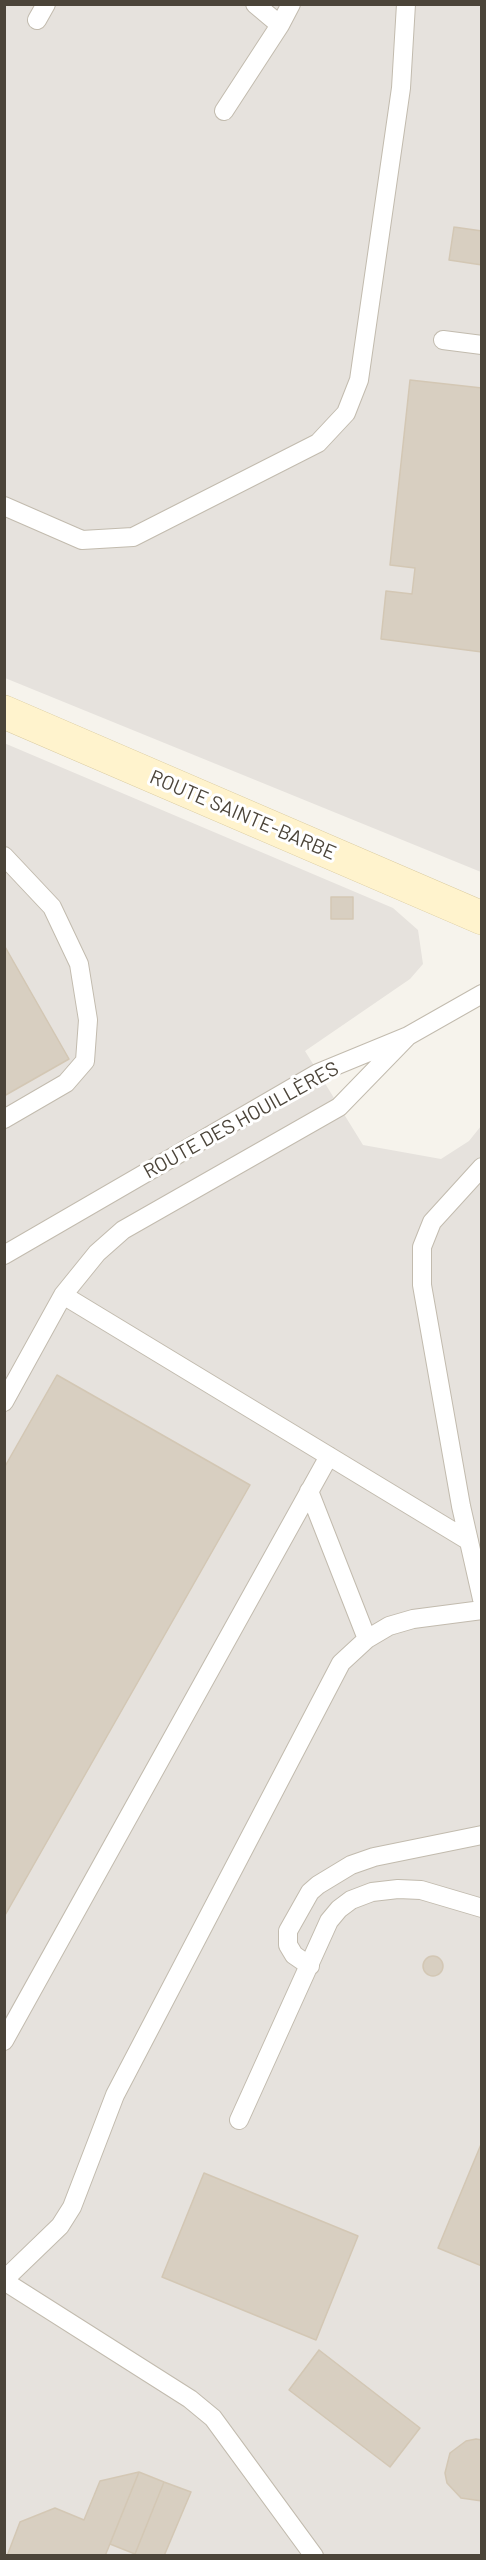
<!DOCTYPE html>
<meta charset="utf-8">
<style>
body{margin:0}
#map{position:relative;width:486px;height:2560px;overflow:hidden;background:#f6f3ec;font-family:Barlow,sans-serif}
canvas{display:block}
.frame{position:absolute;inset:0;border:6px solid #4b4439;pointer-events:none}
</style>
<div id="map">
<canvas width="486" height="2560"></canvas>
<div class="frame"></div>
</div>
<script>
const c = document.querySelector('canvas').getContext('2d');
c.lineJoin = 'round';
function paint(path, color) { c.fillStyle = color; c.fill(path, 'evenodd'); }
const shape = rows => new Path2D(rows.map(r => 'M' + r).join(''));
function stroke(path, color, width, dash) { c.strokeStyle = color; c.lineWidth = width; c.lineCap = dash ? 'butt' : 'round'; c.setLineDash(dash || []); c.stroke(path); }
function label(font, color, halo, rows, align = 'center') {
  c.font = font + ' Barlow,sans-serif'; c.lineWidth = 6; c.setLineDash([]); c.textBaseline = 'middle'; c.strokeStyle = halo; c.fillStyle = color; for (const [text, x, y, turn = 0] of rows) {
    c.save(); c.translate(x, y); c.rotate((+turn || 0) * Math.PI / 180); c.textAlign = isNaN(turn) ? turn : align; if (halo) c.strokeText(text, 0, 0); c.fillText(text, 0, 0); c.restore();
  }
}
paint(shape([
 [4,5,481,5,481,872,5,678],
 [4,743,393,908,418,930,423,964,410,979,305,1051,363,1145,441,1159,469,1141,481,1126,481,2555,5,2555]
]), '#e6e2dd');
const building = shape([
 [454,227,482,231,482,265,449,260,454,227],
 [410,380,482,388,482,652,381,639,386,591,412,594,415,568,390,565,410,380],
 [331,897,353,897,353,919,331,919,331,897],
 [4,945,69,1059,4,1096,4,945],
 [57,1375,250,1485,4,1917,4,1468,57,1375],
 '423 1966a10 10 0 1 1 20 0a10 10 0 1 1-20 0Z',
 [482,2142,482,2266,438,2248,482,2142],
 [204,2173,358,2236,316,2340,162,2277,204,2173],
 [319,2350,420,2428,390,2467,289,2390,319,2350],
 [476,2439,482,2440,482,2501,461,2498,447,2483,445,2473,450,2453,466,2441,476,2439],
 [139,2472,164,2482,135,2554,110,2544,139,2472],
 [139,2472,105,2556,7,2556,20,2522,55,2508,84,2520,100,2481,139,2472],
 [164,2482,191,2492,164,2556,138,2556,135,2554,164,2482]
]);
paint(building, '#d8cfc1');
stroke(building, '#d3c7b4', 1.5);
const service = shape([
 [255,4,280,25],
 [37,20,46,4],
 [224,111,280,25,291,4],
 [443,340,482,345],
 [4,506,82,540,133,537,318,443,346,413,359,380,401,88,406,4],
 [4,856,52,907,79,964,88,1020,85,1061,66,1083,4,1119],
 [482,1167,432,1222,422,1247,422,1285,461,1506,482,1599],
 [4,1255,318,1073,408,1036,482,994],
 [63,1295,469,1541],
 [4,1402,63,1295,97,1253,123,1230,339,1107,408,1036],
 [309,1491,367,1639],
 [310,1966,294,1955,288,1945,288,1931,310,1892,318,1885,351,1865,374,1857,482,1835],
 [4,2041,329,1456],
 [239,2120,329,1921,339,1909,351,1900,372,1892,398,1889,421,1890,482,1908],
 [4,2280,60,2226,72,2207,115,2095,341,1663,367,1639,389,1626,413,1619,482,1610],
 [4,2281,190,2399,213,2418,314,2556]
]);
const secondary = shape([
 [4,712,482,918]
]);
stroke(service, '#c2bbae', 20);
stroke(secondary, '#d6c79b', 34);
stroke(service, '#fff', 18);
stroke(secondary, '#fff3cd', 33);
label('20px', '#4b4439', '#fff', [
 ["ROUTE SAINTE-BARBE",243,815,23],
 ["ROUTE DES HOUILLÈRES",241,1120,-29]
]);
</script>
